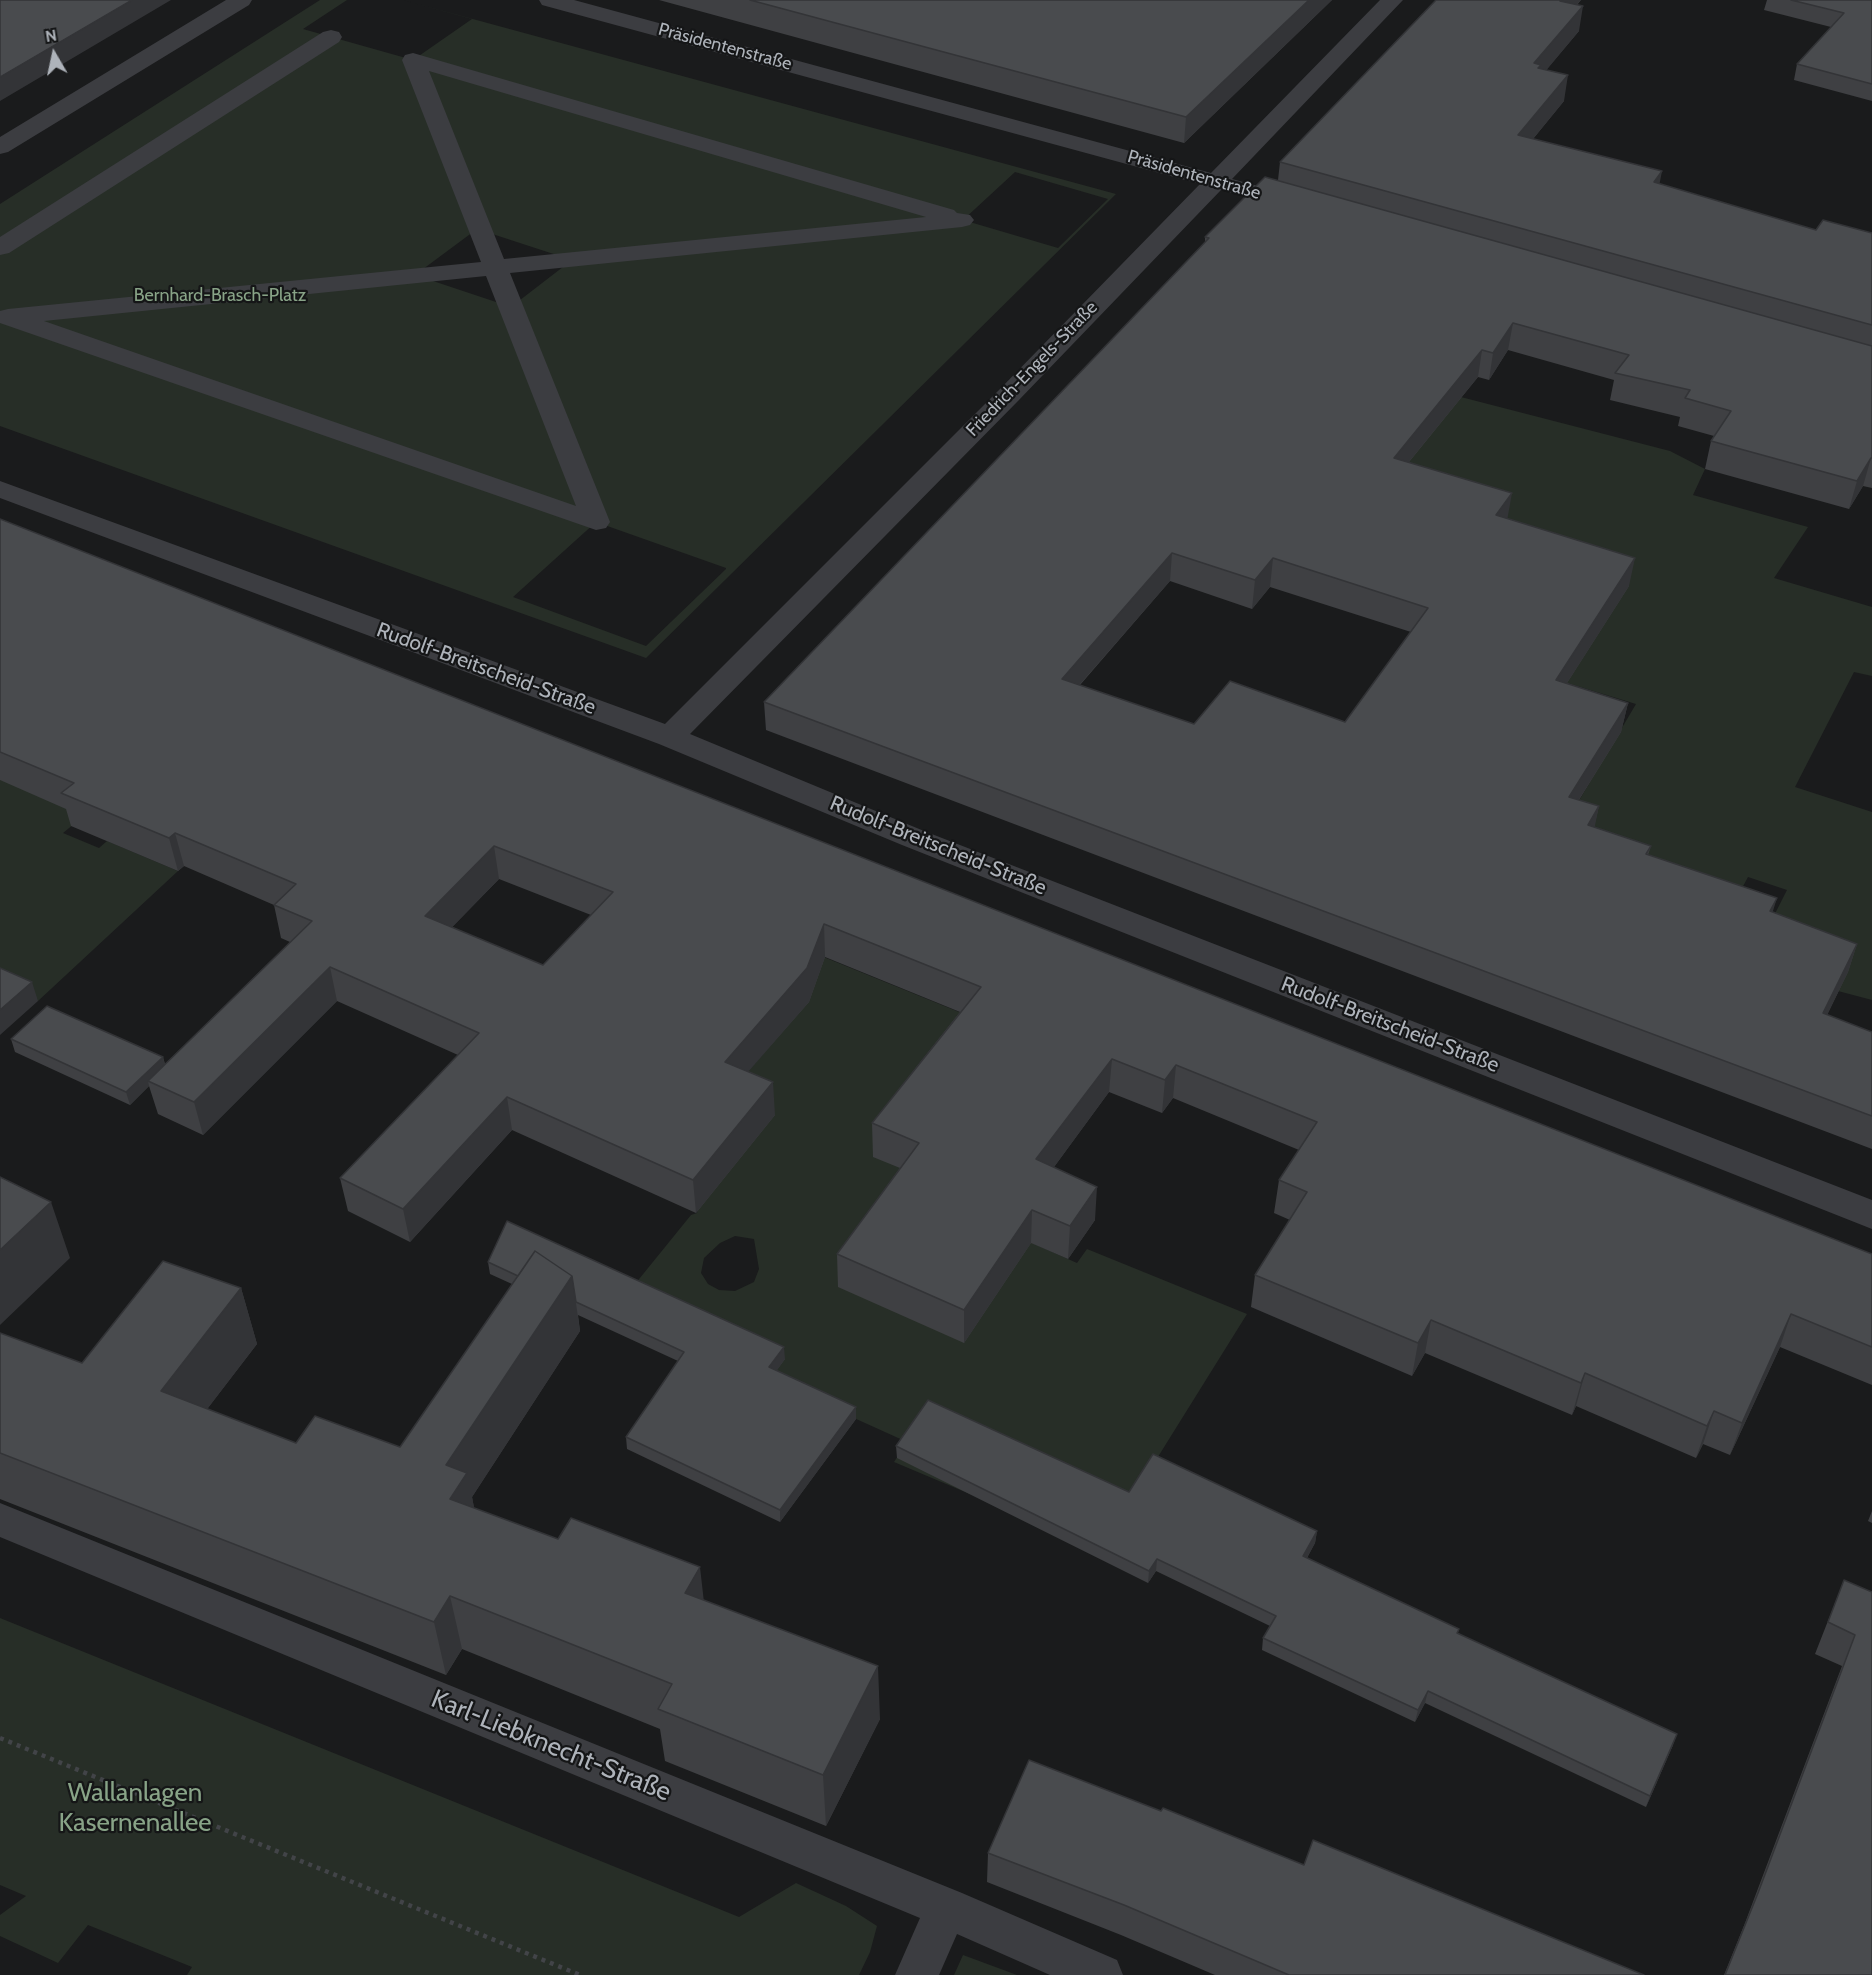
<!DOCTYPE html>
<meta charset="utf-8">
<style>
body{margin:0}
#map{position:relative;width:1872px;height:1975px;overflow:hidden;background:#1a1b1c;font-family:Cabin,sans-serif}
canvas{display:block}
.north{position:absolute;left:24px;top:24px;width:60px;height:60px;-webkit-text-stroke:4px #151617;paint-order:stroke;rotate:351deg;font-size:16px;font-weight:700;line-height:24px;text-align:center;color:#aeb3ba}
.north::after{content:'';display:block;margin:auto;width:21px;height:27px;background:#aeb3ba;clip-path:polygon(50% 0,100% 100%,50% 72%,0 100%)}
</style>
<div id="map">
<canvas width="1872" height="1975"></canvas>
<div class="north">N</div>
</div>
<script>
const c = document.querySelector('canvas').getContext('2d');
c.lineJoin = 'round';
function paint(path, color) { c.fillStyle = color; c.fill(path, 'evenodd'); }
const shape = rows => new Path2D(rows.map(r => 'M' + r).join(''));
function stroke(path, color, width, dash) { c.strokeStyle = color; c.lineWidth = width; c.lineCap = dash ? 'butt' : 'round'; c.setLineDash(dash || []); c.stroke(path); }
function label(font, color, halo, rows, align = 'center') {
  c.font = font + ' Cabin,sans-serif'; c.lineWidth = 4.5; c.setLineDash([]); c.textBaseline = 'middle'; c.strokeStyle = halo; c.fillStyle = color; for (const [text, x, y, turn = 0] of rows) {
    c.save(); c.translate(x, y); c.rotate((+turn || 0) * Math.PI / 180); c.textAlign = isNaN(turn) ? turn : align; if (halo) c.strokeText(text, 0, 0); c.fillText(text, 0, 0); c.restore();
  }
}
paint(shape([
 [320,0,347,0,303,29,413,60,472,19,403,0,1116,194,646,658,0,426,0,204],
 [1015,172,1108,199,1058,248,963,220],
 [477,229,572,260,511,307,415,275],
 [596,522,726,568,726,569,646,646,513,597],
 [1457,396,1670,451,1705,469,1693,495,1808,527,1774,578,1872,607,1872,676,1854,672,1795,787,1872,812,1872,1000,1838,991,1755,953,1787,890,1748,877,1713,942,1564,826,1636,704,1567,683,1394,480],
 [0,780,120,786,63,833,99,848,107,841,178,871,38,1001,0,984],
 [799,947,996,1027,920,1177,985,1222,1077,1263,1087,1249,1247,1314,1123,1513,977,1497,894,1462,907,1442,843,1413,631,1289,691,1215,697,1213,728,1095,809,1000],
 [735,1236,754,1239,759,1269,754,1282,735,1291,719,1290,708,1284,701,1273,704,1258,720,1243],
 [0,1618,739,1917,796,1883,846,1906,877,1926,870,1952,859,1975,187,1975,192,1967,88,1925,58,1963,0,1936,0,1915,26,1896,0,1885],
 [963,1955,1017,1975,954,1975]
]), '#272e27');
stroke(shape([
 [0,1738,580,1975]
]), '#424448', 4.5, [4, 5]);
paint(shape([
 [226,0,252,0,249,5,8,152,0,154,0,137,226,0],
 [539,0,574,0,1211,173,1380,0,1403,0,1232,179,1303,198,1307,203,1303,208,1295,210,1221,190,1018,401,690,734,924,831,1872,1200,1872,1229,902,845,659,744,0,498,0,481,665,724,1000,389,1200,184,542,5,539,0],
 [331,30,339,32,342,37,339,42,9,253,0,255,0,237,323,32,331,30],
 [413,53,954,210,957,213,970,215,974,220,970,225,962,227,510,273,610,522,606,528,596,530,0,323,0,311,8,309,481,262,402,60,405,55,413,53],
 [429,71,926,217,504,259,429,71],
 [486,276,576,506,44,321,486,276],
 [0,1503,962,1893,1117,1960,1123,1975,1050,1975,957,1934,939,1975,895,1975,920,1918,0,1537,0,1503]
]), '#3c3d41');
paint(shape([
 [659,0,1332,0,1184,143],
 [1436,0,1581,0,1577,5,1579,31,1546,70,1564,101,1533,139,1660,184,1816,230,1872,233,1872,488,1863,486,1849,509,1705,469,1711,441,1714,436,1678,426,1680,417,1610,400,1614,380,1508,350,1489,380,1478,377,1409,462,1507,519,1629,586,1567,683,1628,703,1621,732,1579,800,1599,806,1594,827,1651,846,1648,855,1773,912,1857,944,1848,972,1827,1015,1872,1032,1872,1149,766,730,764,702,1205,243,1205,237,1278,180,1280,162],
 [1170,581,1252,609,1270,587,1411,632,1345,722,1194,724,1080,685],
 [1767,0,1872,0,1872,101,1794,80,1797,64,1831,27,1764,10],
 [0,519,1872,1254,1872,1385,1780,1347,1730,1455,1703,1444,1696,1458,1576,1406,1572,1415,1425,1353,1412,1376,1251,1307,1255,1275,1290,1220,1274,1213,1279,1180,1299,1150,1173,1098,1162,1113,1109,1092,1054,1167,1095,1220,1068,1259,1031,1243,964,1343,838,1287,837,1254,900,1168,873,1157,872,1123,960,1012,825,957,809,1002,748,1071,775,1115,696,1213,512,1130,410,1242,348,1211,340,1178,458,1055,337,1001,203,1135,158,1114,149,1086,130,1105,15,1052,11,1039,163,1057,165,1064,290,942,281,938,274,905,184,866,178,871,71,826,66,809,0,780],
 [499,879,591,915,543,965,452,927],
 [488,1262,785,1359,776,1371,856,1419,780,1522,627,1449,626,1437,678,1361,578,1315,580,1331,472,1497,474,1508,703,1600,880,1719,826,1826,665,1761,660,1729,462,1649,446,1675,0,1499,0,1333,82,1363,241,1288,257,1344,207,1409,296,1443,400,1447,512,1284,490,1274],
 [896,1446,1129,1492,1317,1531,1315,1543,1307,1558,1459,1629,1458,1633,1673,1745,1646,1807,1425,1703,1415,1722,1262,1650,1263,1638,1270,1626,1156,1571,1148,1583,897,1458],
 [1872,1511,1872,1523,1868,1521],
 [1844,1580,1872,1592,1872,1975,1724,1975,1745,1923,1842,1666,1815,1654],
 [988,1853,1304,1865,1644,1975,1215,1975,1121,1935,987,1882]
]), '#3f4043');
paint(shape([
 [132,0,171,0,0,101,0,77],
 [1309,0,1332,0,1184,143,1186,117],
 [1561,0,1581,0,1556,26],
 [1583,6,1579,31,1539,79,1534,63],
 [1568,75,1564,101,1514,162,1518,135],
 [1662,171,1657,197,1654,182],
 [1513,323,1508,350,1489,380,1493,353],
 [1482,350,1478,377,1390,485,1394,458],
 [1871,458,1863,486,1849,509,1857,481],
 [1512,493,1507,521,1496,515],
 [1172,553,1170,581,1060,707,1062,679],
 [1273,558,1270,587,1252,609,1255,580],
 [1635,558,1629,586,1551,708,1556,680],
 [1628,703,1621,732,1563,825,1569,797],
 [1599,806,1593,835,1588,825],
 [175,833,184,866,178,871,169,838],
 [494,846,499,879,431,949,425,916],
 [1777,898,1768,927,1770,911],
 [824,924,825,957,809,1002,728,1095,725,1062],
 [1857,944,1848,972,1814,1042,1823,1013],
 [330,967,337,1001,203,1135,194,1102],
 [32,982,38,1001,0,1035,0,1010],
 [163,1057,166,1070,148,1081,149,1086,130,1105,126,1092],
 [1112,1059,1109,1092,1035,1193,1036,1159],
 [1176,1065,1173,1098,1162,1113,1165,1080],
 [773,1082,775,1115,696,1213,693,1180],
 [507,1097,512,1130,410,1242,403,1209],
 [1097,1187,1095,1220,1068,1259,1070,1226],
 [51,1202,70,1258,0,1325,0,1250],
 [1032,1210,1031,1243,964,1343,964,1310],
 [572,1276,580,1331,472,1497,478,1528,450,1499,446,1465],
 [241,1288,257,1344,179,1446,161,1391],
 [1791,1314,1780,1347,1730,1455,1742,1423],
 [1431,1320,1425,1353,1412,1376,1418,1343],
 [784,1347,785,1359,770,1380,769,1367],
 [1585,1373,1576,1406,1572,1415,1581,1383],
 [856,1407,856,1419,780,1522,780,1510],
 [1714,1411,1703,1444,1696,1458,1707,1426],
 [1317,1531,1315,1543,1301,1568,1303,1556],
 [1157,1559,1156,1571,1148,1583,1149,1571],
 [700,1567,706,1620,685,1593],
 [450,1596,462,1649,446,1675,434,1622],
 [878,1666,880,1719,826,1826,823,1775],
 [1428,1691,1425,1703,1415,1722,1418,1710],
 [1677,1734,1673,1745,1646,1807,1650,1796]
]), '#333437');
const building = shape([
 [0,0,132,0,0,77,0,0],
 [750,0,1309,0,1186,117,750,0],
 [1436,0,1561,0,1560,1,1583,6,1534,63,1541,65,1538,68,1568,75,1518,135,1662,171,1654,182,1816,230,1823,220,1872,233,1872,325,1280,162,1436,0],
 [1791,0,1872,0,1872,84,1797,64,1844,13,1791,0],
 [1265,177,1872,346,1872,458,1871,458,1857,481,1711,441,1731,411,1685,398,1690,390,1615,373,1629,355,1513,323,1493,353,1482,350,1394,458,1512,493,1496,515,1635,558,1556,680,1628,703,1569,797,1599,806,1588,825,1651,846,1646,854,1777,898,1770,911,1857,944,1823,1013,1872,1032,1872,1116,764,702,1209,238,1205,237,1265,177],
 [1172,553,1255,580,1273,558,1428,608,1345,722,1230,681,1194,724,1062,679,1172,553],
 [0,519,1872,1254,1872,1347,1791,1314,1742,1423,1714,1411,1707,1426,1585,1373,1581,1383,1431,1320,1418,1343,1255,1275,1307,1192,1279,1180,1317,1122,1176,1065,1165,1080,1112,1059,1036,1159,1097,1187,1070,1226,1032,1210,964,1310,837,1254,919,1143,872,1123,981,987,824,924,807,968,725,1062,773,1082,693,1180,507,1097,403,1209,340,1178,479,1033,330,967,194,1102,148,1081,312,921,274,905,296,884,175,833,169,838,61,793,74,783,0,752,0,519],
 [494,846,613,892,543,965,425,916,494,846],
 [0,968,32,982,0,1010,0,968],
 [47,1006,163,1057,126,1092,11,1039,47,1006],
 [0,1177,51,1202,0,1250,0,1177],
 [507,1221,784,1347,769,1367,856,1407,780,1510,626,1437,684,1352,576,1302,572,1276,535,1251,518,1276,488,1262,507,1221],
 [535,1251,572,1276,446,1465,467,1473,450,1499,558,1539,571,1518,700,1567,685,1593,878,1666,823,1775,658,1709,672,1684,450,1596,434,1622,0,1453,0,1333,82,1363,163,1261,241,1288,161,1391,296,1443,315,1416,400,1447,535,1251],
 [928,1400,1129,1492,1153,1454,1317,1531,1303,1556,1459,1629,1457,1633,1677,1734,1650,1796,1428,1691,1418,1710,1263,1638,1276,1616,1157,1559,1149,1571,896,1446,928,1400],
 [1844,1580,1872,1592,1872,1975,1725,1975,1758,1893,1855,1635,1828,1622,1844,1580],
 [1029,1760,1161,1811,1163,1808,1304,1865,1313,1840,1644,1975,1289,1975,1124,1905,988,1853,1029,1760]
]);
paint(building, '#494b4e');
stroke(building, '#333437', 1.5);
label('18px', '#aeb3ba', '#151617', [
 ["Präsidentenstraße",725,47,15],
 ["Präsidentenstraße",1194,175,16],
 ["Friedrich-Engels-Straße",1032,369,-46]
]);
label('18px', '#88a387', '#151617', [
 ["Bernhard-Brasch-Platz",220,296]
]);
label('21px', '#aeb3ba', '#151617', [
 ["Rudolf-Breitscheid-Straße",486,669,20],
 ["Rudolf-Breitscheid-Straße",938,846,22],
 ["Rudolf-Breitscheid-Straße",1390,1025,21]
]);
label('26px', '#aeb3ba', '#151617', [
 ["Karl-Liebknecht-Straße",551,1746,22]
]);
label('26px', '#88a387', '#151617', [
 ["Wallanlagen",135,1793],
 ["Kasernenallee",135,1823]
]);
</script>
